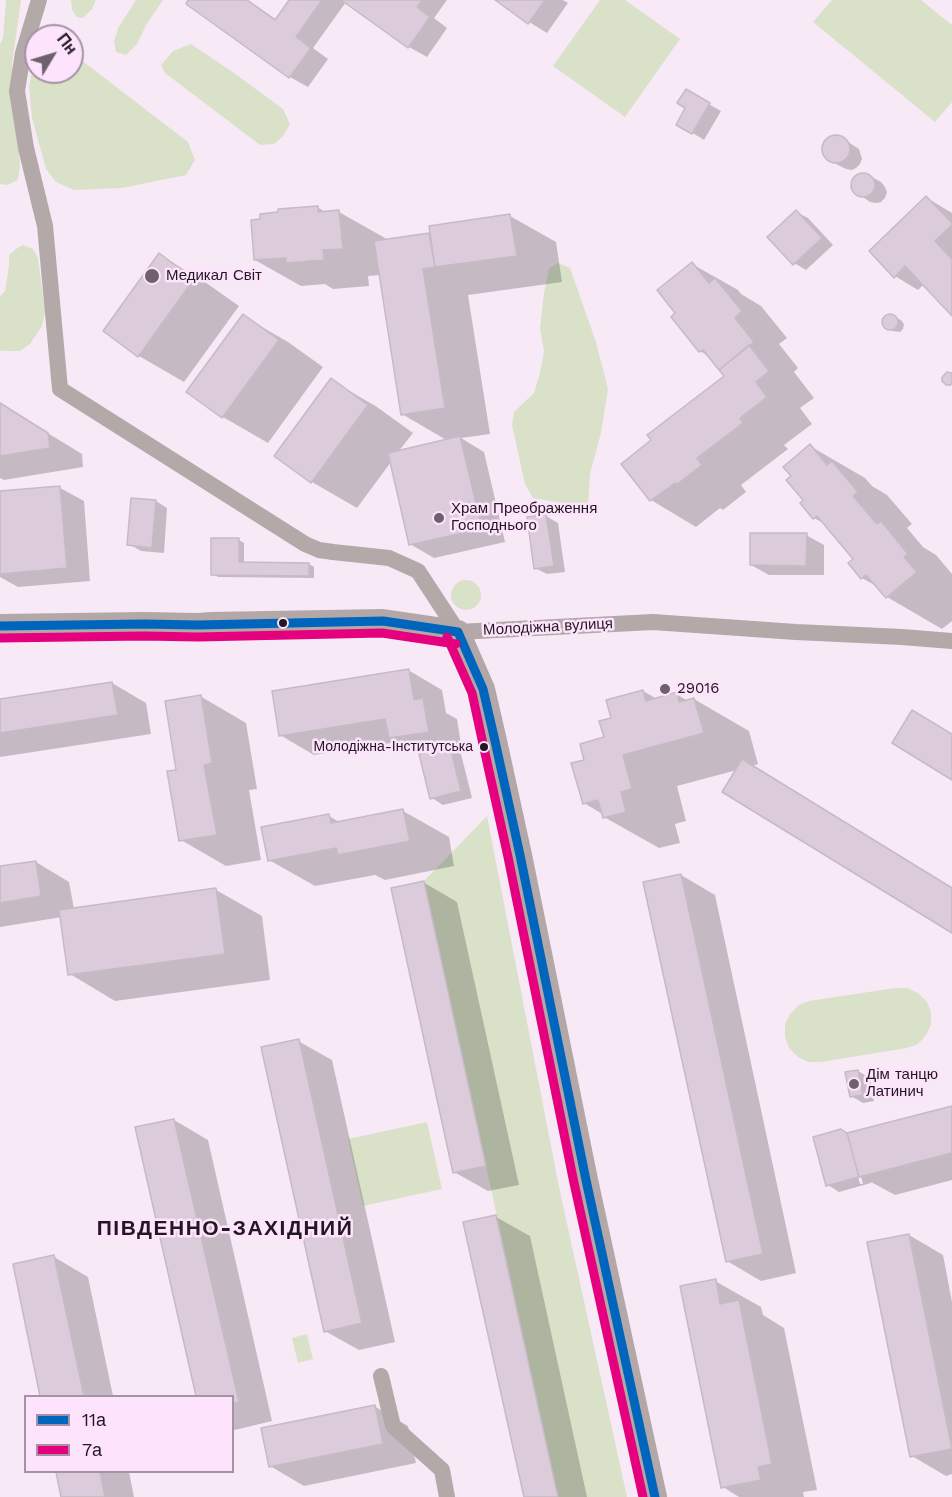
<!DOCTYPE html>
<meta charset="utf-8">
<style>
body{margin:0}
#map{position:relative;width:952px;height:1497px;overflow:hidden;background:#f7e9f6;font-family:"Work Sans",sans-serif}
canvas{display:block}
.legend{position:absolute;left:24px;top:1395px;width:210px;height:78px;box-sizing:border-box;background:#fde3fb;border:2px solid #a592a4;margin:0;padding:8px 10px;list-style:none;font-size:18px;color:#211821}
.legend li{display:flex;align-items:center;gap:12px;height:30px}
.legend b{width:30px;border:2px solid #a592a4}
.north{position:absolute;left:24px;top:24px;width:60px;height:60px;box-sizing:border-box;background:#fde3fb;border:2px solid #a592a4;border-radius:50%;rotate:52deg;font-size:16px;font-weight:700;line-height:24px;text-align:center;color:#211821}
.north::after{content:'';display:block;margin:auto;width:21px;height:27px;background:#6c616c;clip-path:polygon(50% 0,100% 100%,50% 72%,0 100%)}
</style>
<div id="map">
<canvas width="952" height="1497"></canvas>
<ul class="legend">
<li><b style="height:8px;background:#0065bd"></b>11а</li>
<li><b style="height:8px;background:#e5007d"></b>7а</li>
</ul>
<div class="north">Пн</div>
</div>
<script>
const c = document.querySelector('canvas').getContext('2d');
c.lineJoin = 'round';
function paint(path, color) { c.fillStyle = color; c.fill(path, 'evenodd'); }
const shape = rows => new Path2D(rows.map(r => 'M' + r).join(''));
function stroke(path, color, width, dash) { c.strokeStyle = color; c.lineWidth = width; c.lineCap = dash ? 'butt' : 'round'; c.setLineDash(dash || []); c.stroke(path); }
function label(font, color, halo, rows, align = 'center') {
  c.font = font + ' "Work Sans",sans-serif'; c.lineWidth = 5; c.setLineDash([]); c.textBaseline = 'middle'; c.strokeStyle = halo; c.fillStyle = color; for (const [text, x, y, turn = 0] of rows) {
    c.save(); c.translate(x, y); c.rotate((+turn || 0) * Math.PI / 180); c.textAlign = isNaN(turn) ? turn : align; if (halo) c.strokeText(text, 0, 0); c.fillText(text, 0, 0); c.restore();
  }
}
paint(shape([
 [6,0,21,0,12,64,20,164,18,180,7,185,0,184,0,44,3,38],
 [71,0,96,0,92,9,83,18,77,17,72,10],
 [136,0,163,0,146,25,137,44,126,55,116,52,114,42,118,28],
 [600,0,625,0,680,39,625,117,553,66],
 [832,0,921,0,952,25,952,102,935,122,813,22],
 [191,44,234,73,283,109,290,124,283,136,274,144,260,145,165,73,161,65,173,51],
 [36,53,36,72,72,72,72,53,188,142,195,160,186,175,122,188,74,190,56,182,46,169,32,118,29,86],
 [23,245,33,249,38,258,45,312,42,326,30,344,20,351,2,351,0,350,0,296,5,291,9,266,9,255,16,249],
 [558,263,570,268,596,342,608,389,601,433,590,474,588,505,578,513,561,503,533,498,525,484,512,425,514,412,534,393,540,373,544,351,540,328,544,293,549,268],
 '451 595a15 15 0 1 1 30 0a15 15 0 1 1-30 0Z',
 [487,816,559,1187,627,1497,558,1497,424,881],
 [895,988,907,988,918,993,927,1002,931,1012,931,1025,926,1035,918,1044,907,1048,821,1062,808,1062,798,1057,789,1048,785,1037,785,1024,790,1014,799,1005,809,1001],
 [427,1122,442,1189,363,1206,348,1139],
 [307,1334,313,1359,298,1363,292,1338]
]), '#d9e2c9');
paint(shape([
 [190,0,248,0,277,20,291,0,447,0,434,18,447,28,427,57,409,47,346,2,313,48,328,59,308,87,290,77,188,3],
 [498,0,563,0,568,3,547,33,529,22],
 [686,91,721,111,704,140,678,124,687,108],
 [837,137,842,138,859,149,862,159,860,164,856,168,852,170,846,169,828,160,825,156,823,150,824,145,827,141,831,138],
 [863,173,868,175,881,182,885,187,887,192,885,198,881,202,876,203,870,202,853,190,851,185,853,179,857,175],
 [927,198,952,213,952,314,924,284,918,290,895,276],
 [317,207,327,213,339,212,385,238,385,241,431,234,510,216,556,242,562,282,468,295,490,434,461,438,484,452,505,542,434,558,410,544,391,462,357,508,312,482,276,456,331,380,377,407,413,433,398,452,448,441,402,414,380,275,368,276,369,286,333,289,325,284,301,286,255,260],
 [796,212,808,218,833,245,806,270,794,263],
 [160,255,205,282,239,306,184,382,139,356],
 [692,264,738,290,741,294,761,306,787,338,779,344,798,368,794,372,814,398,800,408,812,424,784,445,788,449,741,485,746,492,723,510,720,508,696,527,651,500,726,376,711,358,700,351,677,314],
 [889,315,901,320,904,324,903,329,900,332,892,331,886,327,884,323,884,319],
 [243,316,288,342,323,367,268,443,223,417],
 [0,404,82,454,83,467,4,480,0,478],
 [810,446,865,478,872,486,887,495,912,524,907,528,923,547,936,555,952,574,952,621,942,629,887,597,878,587,862,578,855,559,825,524,814,518,793,476],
 [60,488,84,501,90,581,18,587,0,577,0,492],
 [156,501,167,508,164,553,141,551,129,544],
 [546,516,558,523,565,572,547,574,535,568],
 [806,535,824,545,824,575,769,575,751,565],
 [239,540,244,543,244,564,309,564,314,567,314,578,218,577,213,574],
 [408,670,442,690,446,713,457,719,462,751,457,752,461,754,472,798,443,805,432,798,421,755,397,742,314,755,280,735],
 [112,683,146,703,151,734,0,757,0,700],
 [643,691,657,699,676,694,688,701,694,699,749,731,758,764,752,766,952,888,952,932,737,770,677,786,686,821,675,824,680,843,659,848,604,817,604,815,584,803,586,761,606,738,613,719],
 [200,696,246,723,257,789,249,790,261,860,226,866,181,840,178,771],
 [403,811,449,837,454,866,385,880,375,875,315,886,269,860,329,816,341,823],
 [36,862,69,882,74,909,216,890,262,916,270,980,115,1001,70,974,62,917,0,927,0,868],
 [681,875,715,895,796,1273,761,1281,727,1261],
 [423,882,457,902,519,1185,488,1191,454,1172],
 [298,1041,332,1060,395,1342,359,1350,325,1331],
 [858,1071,870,1078,874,1101,863,1103,851,1096],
 [952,1108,952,1180,895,1195,871,1182,871,1183,839,1192,828,1185,847,1134],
 [847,1137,850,1137,863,1184,860,1184],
 [174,1120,208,1140,272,1421,235,1430,232,1428,232,1396,198,1396,137,1129],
 [496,1217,530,1236,587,1497,525,1497],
 [909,1235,943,1255,952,1302,952,1474,946,1476,912,1456],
 [54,1257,88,1277,113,1396,42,1396,14,1265],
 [715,1281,761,1307,763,1315,784,1328,817,1490,803,1492,804,1497,739,1497,723,1487],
 [374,1406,408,1426,416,1463,304,1486,270,1466],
 [58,1472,129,1472,134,1497,63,1497]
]), '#0003');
const building = shape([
 [188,0,247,0,275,20,289,0,322,0,296,37,311,48,289,78,186,4,188,0],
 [341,0,422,0,417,7,430,17,408,48,341,0],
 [495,0,545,0,528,24,495,0],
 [686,89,710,103,692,134,676,125,685,108,677,103,686,89],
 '822 149a14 14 0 1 1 28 0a14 14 0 1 1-28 0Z',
 '851 185a12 12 0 1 1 24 0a12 12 0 1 1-24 0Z',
 [926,196,952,223,952,225,935,241,952,259,952,316,905,266,894,278,869,251,926,196],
 [318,206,318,212,339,210,343,249,323,250,324,260,286,263,286,258,254,260,251,220,260,219,260,214,278,212,278,209,318,206],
 [796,210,822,238,793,265,767,237,796,210],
 [510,214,517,256,435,267,429,226,510,214],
 [429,233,435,267,423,269,445,408,401,415,374,241,429,233],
 [159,253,194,279,138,357,103,331,159,253],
 [692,262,709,283,715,278,742,311,735,318,754,342,719,370,703,350,699,352,671,317,675,313,657,290,692,262],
 '882 322a8 8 0 1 1 16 0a8 8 0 1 1-16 0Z',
 [243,314,279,340,222,418,186,392,243,314],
 [749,345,769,371,756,382,767,397,740,418,743,423,697,458,702,465,676,485,675,483,650,501,621,464,651,440,647,435,724,376,719,370,749,345],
 [947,372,952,373,952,384,950,385,946,385,942,381,942,377,947,372],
 [331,378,368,405,311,483,274,456,331,378],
 [0,403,48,433,50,448,0,456,0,403],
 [460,436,482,529,409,545,388,453,460,436],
 [810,444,827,465,832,461,858,492,853,496,877,524,881,521,908,554,904,557,917,572,886,598,866,575,861,579,848,563,853,559,817,516,813,519,800,503,803,500,786,480,791,476,783,467,810,444],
 [60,486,67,568,0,574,0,491,60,486],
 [131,498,156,500,152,548,127,545,131,498],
 [546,514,554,566,534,569,527,517,546,514],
 [750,533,807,533,806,566,750,565,750,533],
 [211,538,239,538,239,562,309,563,309,576,211,575,211,538],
 [409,669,414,700,423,698,429,732,389,738,385,719,279,736,272,691,409,669],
 [112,682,118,715,0,733,0,699,112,682],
 [643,690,646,701,677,692,679,702,694,698,704,733,623,755,632,789,621,792,626,812,603,818,598,800,583,804,571,763,584,760,580,744,604,737,599,721,611,718,606,700,643,690],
 [201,695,212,763,204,765,217,835,179,841,167,771,176,770,165,701,201,695],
 [912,710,952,734,952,780,892,743,912,710],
 [450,746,461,791,430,799,419,754,450,746],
 [742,759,952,888,952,933,722,792,742,759],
 [403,809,410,841,338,855,336,848,268,861,261,827,329,814,331,823,403,809],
 [36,861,41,896,0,903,0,866,36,861],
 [681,874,763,1254,726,1262,643,882,681,874],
 [424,881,486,1166,453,1173,391,888,424,881],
 [216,888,225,954,68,975,59,910,216,888],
 [299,1039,362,1323,324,1332,261,1047,299,1039],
 [858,1070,863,1095,850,1097,845,1072,858,1070],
 [952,1106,952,1153,859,1177,847,1133,952,1106],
 [174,1119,239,1402,232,1404,232,1396,196,1396,135,1127,174,1119],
 [841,1129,847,1133,859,1177,826,1186,813,1137,841,1129],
 [496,1215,558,1497,524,1497,463,1222,496,1215],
 [909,1234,952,1449,910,1457,867,1242,909,1234],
 [54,1255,84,1396,40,1396,13,1264,54,1255],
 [716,1279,720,1304,739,1300,772,1464,758,1467,761,1480,721,1488,680,1286,716,1279],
 [375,1405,383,1444,269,1467,261,1428,375,1405],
 [56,1472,100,1472,105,1497,61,1497,56,1472]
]);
paint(building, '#dcccdb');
stroke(building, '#c6bac4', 1.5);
stroke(shape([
 [39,0,23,53,17,91,26,148,45,226,60,389,305,544,319,550,333,552,389,558,418,571,458,632,653,622,796,632,902,637,952,641],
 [381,1376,393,1426,442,1470,447,1497]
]), '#b2a9a8', 16);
stroke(shape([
 [0,626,144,624,198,625,211,624,383,621,458,632,483,689,495,741,520,855,586,1180,655,1497]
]), '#b3a8a7', 24);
stroke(shape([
 [0,626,144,624,198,625,383,621,458,632],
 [458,632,483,689,495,741,520,855,586,1180,655,1497]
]), '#0065bd', 9);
stroke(shape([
 [447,637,472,693,483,744,508,857,574,1183,643,1497],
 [0,638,144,636,198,637,382,633,456,644]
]), '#e5007d', 9);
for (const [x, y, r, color] of [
 [152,276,8,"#6c616c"],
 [439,518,6,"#6c616c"],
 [283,623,5,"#211821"],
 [665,689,6,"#6c616c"],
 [484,747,5,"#211821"],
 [854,1084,6,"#6c616c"]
]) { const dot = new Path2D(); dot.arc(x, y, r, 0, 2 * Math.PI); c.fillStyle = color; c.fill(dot); stroke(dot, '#fde3fb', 2); }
label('14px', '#211821', '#fde3fb', [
 ["Молодіжна-Інститутська",473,747]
], 'right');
label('15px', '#211821', '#fde3fb', [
 ["Медикал Світ",166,276],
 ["Храм Преображення",451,509],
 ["Господнього",451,526],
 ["29016",677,689],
 ["Дім танцю",866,1075],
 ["Латинич",866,1092]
], 'left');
label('15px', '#211821', '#fde3fb', [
 ["Молодіжна вулиця",548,627,-3]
]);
c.letterSpacing = '1.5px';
label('bold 21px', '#211821', '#fde3fb', [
 ["ПІВДЕННО-ЗАХІДНИЙ",225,1229]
]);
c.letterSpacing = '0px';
</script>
